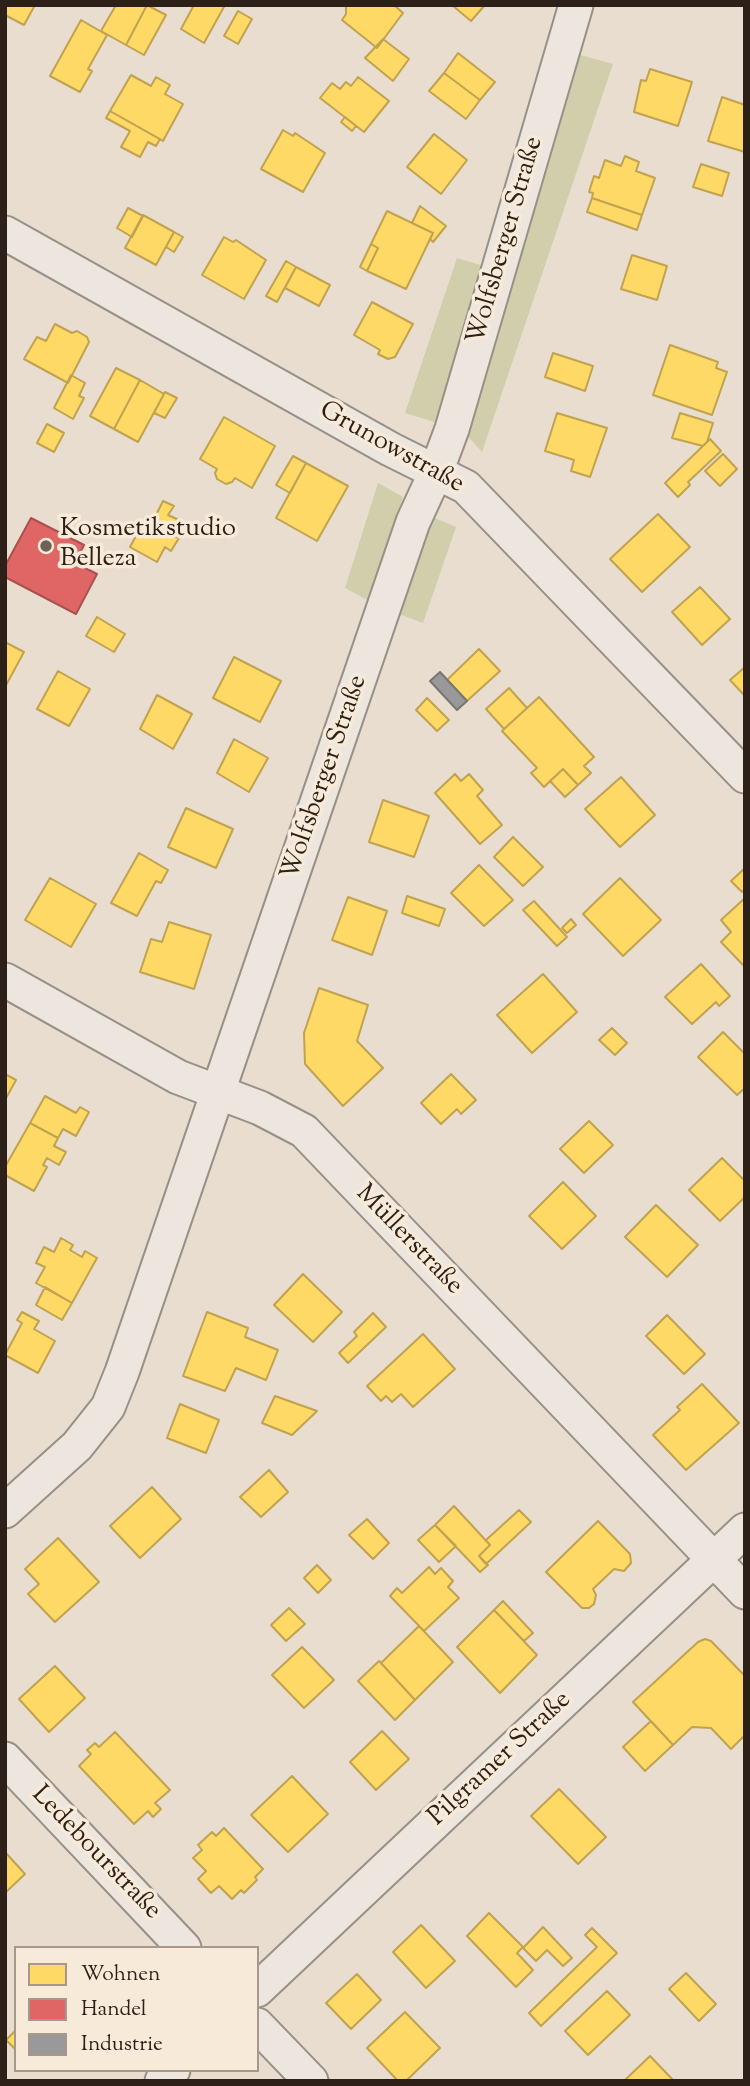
<!DOCTYPE html>
<meta charset="utf-8">
<style>
body{margin:0}
#map{position:relative;width:750px;height:2086px;overflow:hidden;background:#e8ddce;font-family:"Sorts Mill Goudy",serif}
canvas{display:block}
.frame{position:absolute;inset:0;border:7px solid #2c2019;pointer-events:none}
.legend{position:absolute;left:14px;top:1946px;width:245px;height:126px;box-sizing:border-box;background:#f7ead8;border:2px solid #a6998c;margin:0;padding:9px 12px;list-style:none;font-size:21px;color:#2c2019}
.legend li{display:flex;align-items:center;gap:14px;height:35px}
.legend b{width:35px;border:2px solid #a6998c}
</style>
<div id="map">
<canvas width="750" height="2086"></canvas>
<div class="frame"></div>
<ul class="legend">
<li><b style="height:19px;background:#ffd966"></b>Wohnen</li>
<li><b style="height:19px;background:#e06666"></b>Handel</li>
<li><b style="height:19px;background:#999"></b>Industrie</li>
</ul>
</div>
<script>
const c = document.querySelector('canvas').getContext('2d');
c.lineJoin = 'round';
function paint(path, color) { c.fillStyle = color; c.fill(path, 'evenodd'); }
const shape = rows => new Path2D(rows.map(r => 'M' + r).join(''));
function stroke(path, color, width, dash) { c.strokeStyle = color; c.lineWidth = width; c.lineCap = dash ? 'butt' : 'round'; c.setLineDash(dash || []); c.stroke(path); }
function label(font, color, halo, rows, align = 'center') {
  c.font = font + ' "Sorts Mill Goudy",serif'; c.lineWidth = 7; c.setLineDash([]); c.textBaseline = 'middle'; c.strokeStyle = halo; c.fillStyle = color; for (const [text, x, y, turn = 0] of rows) {
    c.save(); c.translate(x, y); c.rotate((+turn || 0) * Math.PI / 180); c.textAlign = isNaN(turn) ? turn : align; if (halo) c.strokeText(text, 0, 0); c.fillText(text, 0, 0); c.restore();
  }
}
paint(shape([
 [573,53,613,64,482,452,463,431],
 [457,258,487,267,441,424,405,413],
 [378,483,403,497,369,601,345,588],
 [428,515,456,527,423,623,396,613]
]), '#d1ceac');
const homes = shape([
 [6,5,35,5,24,25,5,15,6,5],
 [116,5,147,5,126,45,101,31,116,5],
 [147,5,166,15,144,55,126,45,147,5],
 [194,5,225,5,204,43,181,29,194,5],
 [346,5,394,5,403,13,377,48,342,20,346,14,346,5],
 [452,5,485,5,471,21,452,5],
 [238,11,252,19,238,44,224,36,238,11],
 [81,20,107,35,88,69,92,71,80,92,50,76,81,20],
 [383,39,409,59,393,81,365,58,383,39],
 [458,53,495,82,480,100,444,73,458,53],
 [650,69,692,82,678,126,634,112,641,80,646,81,650,69],
 [444,73,480,100,466,119,429,91,444,73],
 [131,75,151,86,156,77,170,85,165,94,183,104,163,141,110,111,131,75],
 [358,77,389,101,364,132,320,98,332,83,340,89,346,82,351,86,358,77],
 [722,97,745,105,745,152,708,141,722,97],
 [110,111,160,139,156,146,148,142,140,157,121,147,130,131,106,118,110,111],
 [345,117,356,126,352,131,341,122,345,117],
 [283,130,293,136,295,133,325,153,303,192,261,169,283,130],
 [434,134,467,160,441,194,407,167,434,134],
 [625,156,639,162,636,171,655,178,642,215,592,198,593,193,589,192,594,176,599,178,605,160,621,166,625,156],
 [701,164,729,173,722,196,693,187,701,164],
 [592,198,642,215,637,230,587,212,592,198],
 [420,206,446,226,433,242,430,239,433,233,412,223,420,206],
 [128,208,143,216,132,237,117,228,128,208],
 [387,211,433,233,406,289,367,271,378,248,371,244,387,211],
 [143,215,174,232,156,265,125,248,143,215],
 [174,232,183,237,174,252,166,247,174,232],
 [224,237,233,242,236,240,266,260,244,299,202,275,224,237],
 [371,244,378,248,367,271,360,267,371,244],
 [632,255,667,266,657,300,621,289,632,255],
 [286,261,296,267,277,302,266,296,286,261],
 [296,267,330,285,319,306,285,288,296,267],
 [372,302,413,324,395,357,388,359,378,354,380,350,354,335,372,302],
 [55,324,72,333,77,331,87,337,89,342,68,383,24,359,37,337,46,341,55,324],
 [670,345,718,362,716,368,727,372,712,415,653,395,670,345],
 [553,353,593,366,585,391,545,377,553,353],
 [116,368,140,380,114,429,90,416,116,368],
 [71,375,85,383,79,396,84,398,73,419,54,408,71,375],
 [140,380,164,394,138,442,114,429,140,380],
 [165,392,177,398,165,418,154,413,165,392],
 [557,413,607,428,590,477,571,471,574,460,545,451,557,413],
 [680,413,713,423,707,442,703,446,672,438,680,413],
 [224,417,275,446,252,488,235,478,232,482,226,484,217,479,215,473,217,469,200,459,224,417],
 [47,424,64,433,54,452,37,443,47,424],
 [710,439,721,451,688,482,690,485,678,497,665,483,710,439],
 [723,454,737,469,720,486,705,471,723,454],
 [293,456,306,463,290,493,276,485,293,456],
 [306,463,348,486,317,541,276,518,306,463],
 [163,501,174,506,168,515,179,520,170,535,179,538,171,551,165,547,157,562,130,547,144,521,151,525,163,501],
 [658,514,690,547,642,592,610,559,658,514],
 [700,587,730,619,702,645,672,612,700,587],
 [97,617,125,634,114,652,86,636,97,617],
 [5,642,24,652,5,687,5,642],
 [479,649,500,671,467,701,447,680,479,649],
 [234,657,281,681,260,722,213,698,234,657],
 [745,667,745,696,730,680,745,667],
 [58,671,90,689,69,726,37,709,58,671],
 [509,688,527,708,504,729,486,709,509,688],
 [157,695,192,714,173,749,140,729,157,695],
 [539,697,594,757,584,766,591,773,578,785,563,769,544,787,531,773,537,768,502,731,539,697],
 [427,698,449,720,437,731,416,710,427,698],
 [234,739,268,758,249,792,217,773,234,739],
 [563,769,578,785,565,797,550,781,563,769],
 [455,774,461,781,469,774,483,790,477,796,502,825,480,844,435,793,455,774],
 [621,777,655,815,620,847,585,809,621,777],
 [383,800,429,816,414,857,369,842,383,800],
 [186,808,233,829,216,868,168,847,186,808],
 [513,837,543,867,523,886,494,857,513,837],
 [139,853,168,870,161,883,156,881,137,916,111,903,139,853],
 [479,865,513,900,484,926,451,893,479,865],
 [745,868,745,888,742,892,731,881,745,868],
 [50,878,96,904,71,947,25,920,50,878],
 [620,878,661,920,623,956,583,914,620,878],
 [407,896,445,909,439,926,402,913,407,896],
 [348,897,387,911,372,955,332,940,348,897],
 [745,898,745,967,721,942,731,932,721,920,745,898],
 [534,901,567,937,557,946,523,910,534,901],
 [571,919,576,925,567,933,562,928,571,919],
 [169,922,211,935,194,989,140,972,151,939,162,942,169,922],
 [701,964,730,996,719,1006,716,1002,692,1024,665,997,701,964],
 [543,974,577,1012,532,1053,497,1015,543,974],
 [319,988,368,1005,357,1041,383,1068,343,1106,305,1064,304,1033,319,988],
 [612,1028,627,1043,615,1055,599,1040,612,1028],
 [723,1032,745,1054,745,1088,737,1095,698,1057,723,1032],
 [5,1074,16,1080,5,1100,5,1074],
 [451,1074,476,1100,461,1114,457,1109,441,1124,421,1103,451,1074],
 [45,1096,76,1113,80,1107,89,1112,76,1136,63,1129,58,1138,30,1123,45,1096],
 [589,1121,613,1145,584,1173,560,1149,589,1121],
 [30,1123,58,1138,54,1146,66,1152,59,1165,47,1158,43,1165,47,1167,34,1191,5,1175,5,1167,30,1123],
 [722,1158,745,1181,745,1197,720,1221,689,1190,722,1158],
 [563,1182,596,1216,562,1249,529,1216,563,1182],
 [656,1205,698,1245,667,1277,625,1237,656,1205],
 [61,1238,73,1245,70,1250,82,1257,85,1251,97,1258,72,1303,36,1283,45,1267,36,1263,44,1247,54,1252,61,1238],
 [303,1274,342,1312,313,1342,274,1305,303,1274],
 [45,1287,72,1303,62,1320,36,1305,45,1287],
 [22,1312,39,1321,34,1329,55,1341,38,1373,5,1355,22,1323,17,1320,22,1312],
 [207,1312,248,1328,245,1337,278,1350,266,1380,236,1368,225,1391,183,1376,207,1312],
 [373,1313,386,1327,348,1363,339,1353,357,1336,354,1332,373,1313],
 [667,1315,705,1354,684,1374,646,1336,667,1315],
 [423,1334,455,1369,413,1407,401,1394,392,1402,386,1396,381,1401,367,1386,423,1334],
 [702,1384,739,1423,686,1470,653,1435,680,1410,677,1407,702,1384],
 [275,1396,317,1411,292,1435,262,1423,275,1396],
 [180,1404,219,1420,206,1453,167,1438,180,1404],
 [269,1470,288,1492,261,1517,240,1497,269,1470],
 [152,1487,181,1519,140,1558,110,1526,152,1487],
 [454,1506,490,1545,479,1556,488,1565,480,1572,435,1525,454,1506],
 [519,1510,531,1522,486,1564,479,1556,490,1545,486,1540,519,1510],
 [367,1519,389,1543,373,1559,349,1535,367,1519],
 [598,1521,630,1554,631,1563,624,1571,614,1569,593,1589,596,1595,594,1604,589,1608,582,1608,546,1572,598,1521],
 [435,1525,456,1546,439,1562,418,1540,435,1525],
 [58,1538,99,1582,55,1622,28,1594,39,1584,25,1569,58,1538],
 [317,1565,331,1580,318,1593,304,1578,317,1565],
 [429,1567,435,1574,441,1568,453,1581,448,1587,459,1598,424,1631,390,1596,397,1588,402,1593,429,1567],
 [503,1601,533,1633,524,1641,494,1610,503,1601],
 [289,1608,305,1624,286,1641,271,1625,289,1608],
 [494,1610,537,1655,500,1693,457,1647,494,1610],
 [419,1626,453,1662,415,1700,381,1663,419,1626],
 [705,1639,711,1641,745,1676,745,1735,731,1749,711,1728,692,1727,673,1745,633,1702,698,1642,705,1639],
 [302,1647,334,1680,304,1708,272,1675,302,1647],
 [379,1661,415,1700,395,1720,358,1681,379,1661],
 [55,1666,85,1698,49,1732,19,1699,55,1666],
 [651,1721,673,1745,645,1771,623,1747,651,1721],
 [382,1731,409,1759,376,1790,350,1762,382,1731],
 [115,1732,170,1790,155,1803,161,1809,153,1817,148,1811,134,1824,79,1766,91,1754,87,1750,95,1743,99,1747,115,1732],
 [292,1776,328,1814,288,1852,251,1815,292,1776],
 [559,1789,606,1837,578,1864,531,1816,559,1789],
 [224,1828,263,1869,255,1877,257,1880,244,1893,241,1890,232,1899,219,1886,211,1893,198,1879,206,1871,193,1858,202,1850,198,1845,212,1832,216,1836,224,1828],
 [5,1852,25,1874,5,1893,5,1852],
 [489,1913,523,1947,517,1953,533,1970,516,1987,467,1936,489,1913],
 [421,1925,455,1961,426,1988,393,1952,421,1925],
 [543,1927,572,1958,563,1966,547,1950,536,1961,523,1948,543,1927],
 [592,1928,617,1953,541,2026,529,2013,597,1947,585,1935,592,1928],
 [686,1973,716,2004,699,2021,669,1989,686,1973],
 [357,1974,381,2000,351,2029,326,2003,357,1974],
 [607,1991,630,2015,588,2055,565,2031,607,1991],
 [405,2012,440,2048,406,2081,398,2081,367,2048,405,2012],
 [16,2030,16,2050,6,2040,16,2030],
 [650,2056,674,2081,624,2081,650,2056]
]);
paint(homes, '#ffd966');
stroke(homes, '#c0a24f', 2);
const shops = shape([
 [31,518,84,545,75,563,97,574,76,614,5,577,5,566,31,518]
]);
paint(shops, '#e06666');
stroke(shops, '#aa514f', 2);
const industry = shape([
 [440,672,467,701,457,710,430,681,440,672]
]);
paint(industry, '#999');
stroke(industry, '#787573', 2);
const street = shape([
 [5,233,390,449,466,487,745,776],
 [5,980,178,1077,260,1108,304,1131,745,1592],
 [5,1511,77,1446,108,1407,122,1372,413,522,436,472,452,429,576,5],
 [5,1759,184,1948],
 [257,1990,745,1530],
 [257,2025,311,2081],
 [162,2081,173,2070]
]);
stroke(street, '#989086', 37);
stroke(street, '#ece6df', 33);
for (const [x, y, r, color] of [
 [46,546,7,"#6e6258"]
]) { const dot = new Path2D(); dot.arc(x, y, r, 0, 2 * Math.PI); c.fillStyle = color; c.fill(dot); stroke(dot, '#f7ead8', 2.5); }
label('26px', '#2c2019', '#f7ead8', [
 ["Wolfsberger Straße",507,241,-74],
 ["Grunowstraße",391,449,29],
 ["Wolfsberger Straße",326,778,-71],
 ["Müllerstraße",408,1241,46],
 ["Pilgramer Straße",501,1760,-43],
 ["Ledebourstraße",95,1854,46]
]);
label('26px', '#2c2019', '#f7ead8', [
 ["Kosmetikstudio",60,531],
 ["Belleza",60,561]
], 'left');
</script>
